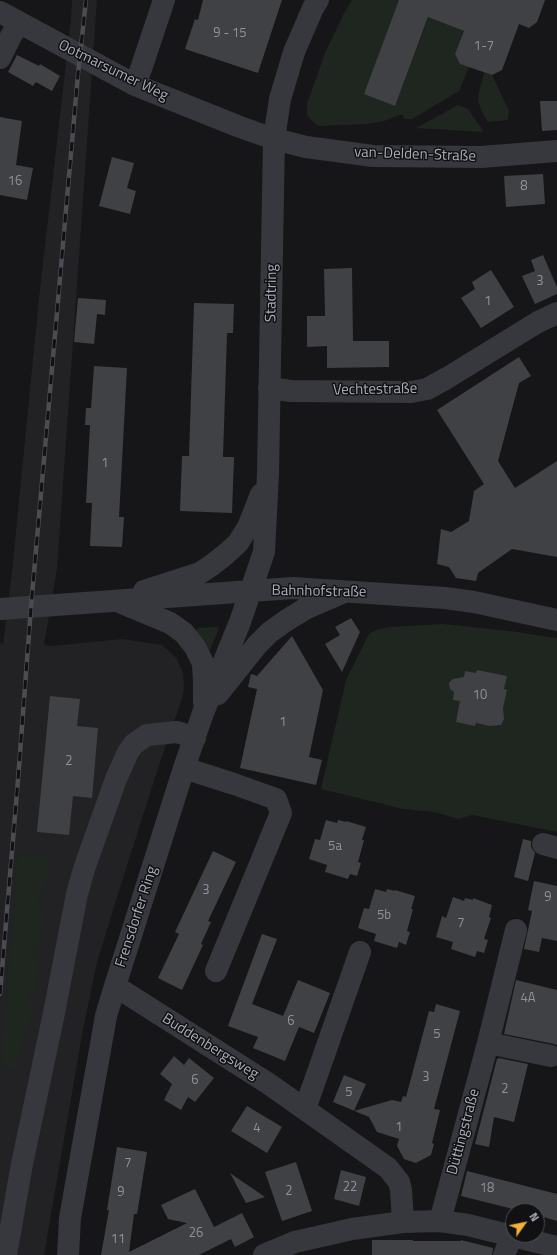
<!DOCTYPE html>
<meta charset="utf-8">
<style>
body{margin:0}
#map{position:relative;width:557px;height:1255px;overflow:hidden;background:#161618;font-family:"Titillium Web",sans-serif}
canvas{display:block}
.north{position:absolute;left:505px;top:1203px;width:40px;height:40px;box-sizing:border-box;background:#111113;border:1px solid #4d4f55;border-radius:50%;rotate:57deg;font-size:11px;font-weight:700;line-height:16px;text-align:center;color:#a8adb8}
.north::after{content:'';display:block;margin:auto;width:14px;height:18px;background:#f2b134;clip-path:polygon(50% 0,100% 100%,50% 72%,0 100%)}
</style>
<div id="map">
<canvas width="557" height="1255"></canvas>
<div class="north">N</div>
</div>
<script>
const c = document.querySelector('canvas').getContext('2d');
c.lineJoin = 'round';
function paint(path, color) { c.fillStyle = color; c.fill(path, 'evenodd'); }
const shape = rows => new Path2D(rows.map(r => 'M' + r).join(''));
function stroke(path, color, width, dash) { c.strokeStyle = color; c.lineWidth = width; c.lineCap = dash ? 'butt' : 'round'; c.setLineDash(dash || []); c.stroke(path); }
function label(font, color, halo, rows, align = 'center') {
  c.font = font + ' "Titillium Web",sans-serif'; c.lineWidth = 3; c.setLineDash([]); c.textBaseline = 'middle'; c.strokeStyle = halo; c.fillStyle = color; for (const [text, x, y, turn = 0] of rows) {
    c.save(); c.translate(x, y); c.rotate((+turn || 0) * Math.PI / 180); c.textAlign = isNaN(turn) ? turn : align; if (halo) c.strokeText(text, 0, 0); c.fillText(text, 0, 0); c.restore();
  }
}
paint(shape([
 [72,0,97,0,57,569,44,645,51,646,123,639,161,645,168,650,177,659,183,673,184,687,183,696,160,762,117,897,96,966,82,1035,44,1255,0,1255,0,642,3,645,12,572,39,298,71,20]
]), '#222225');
paint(shape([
 [352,0,399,0,395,105,431,11,439,14,442,22,464,31,455,54,460,64,469,67,459,91,412,119,404,119,402,114,384,121,368,124,320,126,315,124,307,115,307,104,325,53,343,15],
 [484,73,492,75,509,111,508,120,488,122,482,112,478,101,479,92],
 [458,105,468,109,484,132,416,128],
 [442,624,510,631,557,638,557,832,472,815,459,819,434,812,403,809,321,789,346,680,369,634,376,630,389,627],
 [214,627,219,627,218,631,207,657,192,631,200,628],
 [18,854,49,857,46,893,39,893,38,906,45,907,41,942,35,942,33,955,39,956,35,990,29,990,28,1003,34,1004,15,1070,1,1069,3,1036,12,939]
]), '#1e261f');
paint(shape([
 [203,0,282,0,258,73,185,49,195,19,198,20],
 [399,0,545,0,537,22,529,28,519,24,502,70,492,75,460,64,455,54,464,31,428,17,395,106,364,94],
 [17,55,39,66,40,64,60,76,52,91,36,82,33,86,8,72],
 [540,101,557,101,557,130,542,131],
 [0,117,22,121,16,165,33,168,27,200,0,195],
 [112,157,134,163,127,188,136,191,130,214,99,206],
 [543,174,545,204,506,207,504,176],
 [543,255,557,287,557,294,535,304,522,276,535,271,531,260],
 [352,268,353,341,389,341,389,367,327,368,327,346,307,347,307,316,325,316,324,269],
 [491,270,514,307,481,328,461,298,475,289,472,282],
 [78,298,106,300,105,315,97,314,94,344,74,342],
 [194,303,234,304,233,333,227,333,223,457,234,457,232,513,180,511,182,456,189,456],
 [519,357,531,376,519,383,498,461,515,488,557,461,557,557,512,549,478,573,476,581,456,578,449,567,437,564,441,529,451,532,469,521,474,491,484,484,437,410],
 [94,366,127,368,119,517,124,517,122,547,90,546,92,503,86,503,90,425,85,425,86,408,91,408],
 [351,618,360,632,342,672,325,644,340,635,335,627],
 [292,636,323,690,309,757,322,760,316,785,240,768,257,689,248,687,251,674,257,676],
 [477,670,507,676,504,689,507,690,503,708,504,719,501,725,490,726,476,723,475,726,456,722,460,701,453,700,454,692,450,689,449,683,453,679,464,677,465,671,476,673],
 [50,696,80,699,77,726,98,728,92,798,73,796,69,835,37,832],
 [326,820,337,823,338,820,346,822,346,821,366,827,362,840,364,840,358,862,361,863,357,876,350,874,348,879,325,872,327,865,309,859,315,839,320,840],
 [523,839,531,841,531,847,535,853,528,881,514,877],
 [213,851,236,862,208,921,211,922,201,944,203,945,182,990,158,978,179,934,175,932],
 [534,881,557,886,557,941,542,938,539,952,524,949,532,911,528,910],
 [375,889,386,892,387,889,395,891,395,890,415,896,411,909,413,909,407,931,410,932,406,945,399,942,397,948,374,941,376,934,358,928,364,908,369,909],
 [453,897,464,901,465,898,473,900,473,898,492,905,489,917,491,918,484,939,488,940,484,953,477,951,475,957,451,949,453,942,436,937,442,916,446,918],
 [262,934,277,939,252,1004,283,1016,298,980,330,993,314,1033,299,1027,285,1061,253,1048,258,1037,228,1026],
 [516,980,557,990,557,1045,554,1044,504,1034],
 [436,1004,460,1011,434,1109,440,1110,432,1143,434,1144,431,1155,416,1163,404,1159,397,1146,399,1139,377,1132,369,1117,333,1102,344,1075,366,1084,354,1111,392,1100,401,1102,403,1096,406,1097,429,1011,434,1012],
 [174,1056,184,1065,189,1058,214,1078,195,1102,188,1097,181,1110,164,1100,172,1084,160,1074],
 [499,1058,528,1064,514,1122,494,1117,489,1147,475,1144,497,1059,498,1059],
 [247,1106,282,1127,267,1153,231,1131],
 [117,1147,147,1152,137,1214,134,1214,129,1252,187,1223,168,1219,161,1205,195,1189,214,1227,242,1213,254,1237,235,1247,231,1239,199,1255,101,1255,109,1210,107,1210],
 [296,1162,312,1211,282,1221,265,1172],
 [341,1170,366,1177,359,1206,334,1199],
 [467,1171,557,1194,557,1221,537,1215,537,1211,521,1211,461,1196],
 [230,1173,265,1197,246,1203],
 [372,1240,413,1240,413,1241,461,1241,461,1240,493,1248,492,1255,372,1255]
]), '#404145');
stroke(shape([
 [0,12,135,85,240,127,274,139,306,147,373,156,481,157,557,151],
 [0,58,11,36,19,23],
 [135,85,142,66,164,0],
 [269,388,291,391,411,392,427,389,447,378,538,322,557,313],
 [144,591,200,573,212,565,226,554,238,543,248,527,261,494],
 [122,603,170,623,184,633,195,647,203,663,204,684,204,702],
 [0,609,293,588,445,598,474,602,557,620],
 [218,694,257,645,270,632,287,620,305,609,342,593],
 [184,768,234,784,276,799,281,813,216,971],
 [543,844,557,848],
 [115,986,269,1084,388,1168,399,1182,401,1190,403,1222],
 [488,1043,551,1056],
 [305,1109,360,952],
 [440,1221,488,1043,516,930],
 [6,1255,22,1164,54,1013,77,894,85,866,116,779,128,752,134,744,147,735,177,732,195,738],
 [68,1255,70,1218,106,1016,115,986,184,768,203,713,240,622,264,552,268,474,274,139,280,99,294,52,313,8,318,0],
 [264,1255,295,1242,352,1229,403,1222,440,1221,468,1225,557,1247],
 [504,1255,512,1236]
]), '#37383d', 22);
const rail = shape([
 [0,994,18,780,31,607,78,74,86,0]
]);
stroke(rail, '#4a4c52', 4.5);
stroke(rail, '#111113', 3, [9]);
label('13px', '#8e929b', null, [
 ["9 - 15",230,34],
 ["1-7",484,47],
 ["16",15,182],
 ["8",524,187],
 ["3",540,282],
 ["1",488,302],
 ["1",105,464],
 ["10",480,696],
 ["1",283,723],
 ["2",69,762],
 ["5a",335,847],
 ["3",206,891],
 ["9",548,898],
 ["5b",384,916],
 ["7",461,924],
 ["4A",528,999],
 ["6",291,1022],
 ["5",437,1035],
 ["3",426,1078],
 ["6",195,1081],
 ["2",505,1090],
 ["5",349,1093],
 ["1",399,1128],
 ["4",257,1129],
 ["7",128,1164],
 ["22",350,1188],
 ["18",487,1189],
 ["2",289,1192],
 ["9",121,1193],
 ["26",196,1234],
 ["11",118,1240]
]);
label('15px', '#a8adb8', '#111113', [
 ["Ootmarsumer Weg",113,71,26],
 ["van-Delden-Straße",415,155,2],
 ["Stadtring",272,293,-89],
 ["Vechtestraße",375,390,-1],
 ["Bahnhofstraße",319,592,1],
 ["Frensdorfer Ring",137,917,-72],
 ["Buddenbergsweg",210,1047,32],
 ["Düttingstraße",464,1132,-75]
]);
</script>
